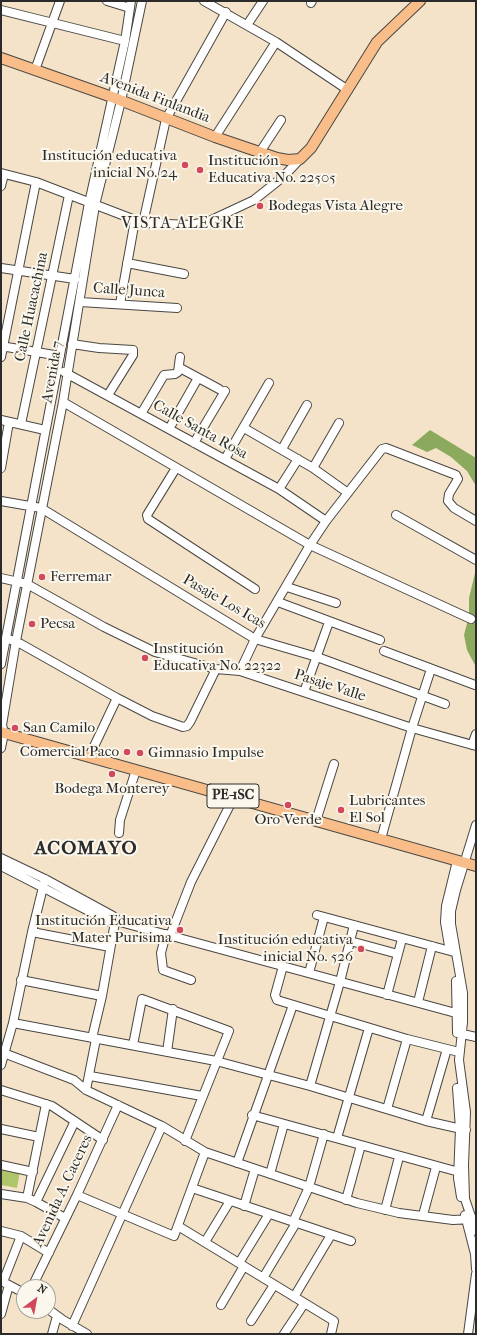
<!DOCTYPE html>
<meta charset="utf-8">
<style>
body{margin:0}
#map{position:relative;width:477px;height:1335px;overflow:hidden;background:#f5e3c9;font-family:"IM FELL French Canon",serif}
canvas{display:block}
.frame{position:absolute;inset:0;border:2px solid #2b2b2b;pointer-events:none}
.north{position:absolute;left:16px;top:1279px;width:40px;height:40px;box-sizing:border-box;background:#fbf7ec;border:1px solid #a8a59f;border-radius:50%;rotate:32deg;font-size:11px;font-weight:700;line-height:16px;text-align:center;color:#2b2b2b}
.north::after{content:'';display:block;margin:auto;width:14px;height:18px;background:#d1495b;clip-path:polygon(50% 0,100% 100%,50% 72%,0 100%)}
</style>
<div id="map">
<canvas width="477" height="1335"></canvas>
<div class="frame"></div>
<div class="north">N</div>
</div>
<script>
const c = document.querySelector('canvas').getContext('2d');
c.lineJoin = 'round';
function paint(path, color) { c.fillStyle = color; c.fill(path, 'evenodd'); }
const shape = rows => new Path2D(rows.map(r => 'M' + r).join(''));
function stroke(path, color, width, dash) { c.strokeStyle = color; c.lineWidth = width; c.lineCap = dash ? 'butt' : 'round'; c.setLineDash(dash || []); c.stroke(path); }
function label(font, color, halo, rows, align = 'center') {
  c.font = font + ' "IM FELL French Canon",serif'; c.lineWidth = 4; c.setLineDash([]); c.textBaseline = 'middle'; c.strokeStyle = halo; c.fillStyle = color; for (const [text, x, y, turn = 0] of rows) {
    c.save(); c.translate(x, y); c.rotate((+turn || 0) * Math.PI / 180); c.textAlign = isNaN(turn) ? turn : align; if (halo) c.strokeText(text, 0, 0); c.fillText(text, 0, 0); c.restore();
  }
}
paint(shape([
 [1,1167,20,1171,17,1188,1,1185]
]), '#afc56a');
paint(shape([
 [430,430,476,458,476,486,467,471,451,457,436,448,427,452,412,445],
 [476,569,476,667,467,650,464,635,469,616,469,598]
]), '#8baa5e');
const minor = shape([
 [107,1,130,8],
 [204,1,276,42,348,90],
 [311,3,312,1],
 [1,10,125,41],
 [247,25,263,1],
 [35,70,60,1],
 [215,137,276,42],
 [260,152,281,120],
 [1,173,36,182,143,223,191,225,209,221,254,200,283,177,300,159],
 [1,186,4,174],
 [143,223,166,119,226,12],
 [127,263,184,274],
 [1,268,75,279],
 [80,302,177,308],
 [120,304,135,220],
 [72,344,99,348,133,350,133,355,108,395],
 [1,346,60,356],
 [1,357,36,182],
 [180,368,219,389],
 [64,372,279,489,326,521],
 [63,402,310,545,471,619],
 [141,414,164,375,175,374,178,372,180,357],
 [1,420,45,430],
 [21,424,69,195],
 [244,428,313,468,348,493],
 [169,429,198,378],
 [194,443,225,391],
 [282,449,307,405],
 [225,459,269,383],
 [1,468,9,422],
 [176,468,147,515,148,519,255,589],
 [313,468,339,423],
 [279,489,298,459],
 [1,501,41,508,255,639,317,657,445,704],
 [396,515,476,560],
 [1,578,27,584,104,627,155,652,216,669,240,671,412,728,476,746],
 [287,587,336,603],
 [278,602,380,640],
 [11,640,21,644,117,698,152,716,183,727,187,726,190,722,216,669],
 [384,651,475,685],
 [1,664,89,203,125,41,131,1],
 [240,671,255,639,310,545,326,521,382,449,386,448,456,475,458,479,449,494,448,501,454,508,476,521],
 [304,692,329,622],
 [472,745,476,734],
 [1,748,4,733,2,725,16,641,63,402,95,205,121,101,142,1],
 [89,757,117,698],
 [316,821,334,764],
 [476,825,456,890,451,911,451,924,463,993,463,1022,459,1060,466,1112,464,1165,465,1199,476,1231],
 [119,833,120,820,136,770],
 [381,839,412,728,431,669],
 [1,858,45,879,113,916,120,922],
 [1,866,110,922,120,922,463,1015],
 [317,915,454,952],
 [32,932,110,947],
 [166,934,161,953,163,970,191,980],
 [170,936,191,882,234,797],
 [350,941,398,954],
 [449,946,445,922,446,906,457,861],
 [283,966,275,995,277,1000,407,1039,459,1052],
 [309,973,324,917],
 [21,980,102,996],
 [456,981,457,1033],
 [387,995,402,939],
 [418,1002,432,946],
 [13,1023,216,1061,310,1086,426,1121,466,1130],
 [458,1033,476,1037],
 [92,1038,102,996,115,922],
 [133,1045,142,999,229,1031,185,1141],
 [1,1052,74,1080,86,1090,162,1126,205,1152,357,1203,399,1213,453,1220,472,1219],
 [167,1052,173,1009],
 [1,1065,13,1023,32,932,45,879],
 [90,1076,202,1096],
 [310,1086,340,982,354,925],
 [457,1088,460,1129,458,1178,461,1197],
 [1,1090,52,1106,103,1140],
 [86,1090,96,1039],
 [387,1109,407,1039],
 [252,1115,459,1172],
 [426,1121,447,1049],
 [1,1129,39,1137],
 [337,1138,369,1028],
 [237,1163,293,1005],
 [1,1165,33,1172],
 [270,1174,284,1124],
 [192,1188,351,1241],
 [1,1194,27,1198,36,1202,65,1218],
 [77,1195,174,1236,205,1152],
 [27,1198,46,1104],
 [346,1200,361,1145],
 [36,1202,75,1121],
 [244,1206,255,1169],
 [385,1210,399,1157],
 [423,1215,436,1167],
 [465,1215,475,1254,476,1269],
 [293,1222,309,1187,324,1134],
 [178,1226,334,1321,331,1334],
 [1,1231,21,1236,49,1253],
 [205,1242,230,1201],
 [239,1263,269,1214],
 [263,1278,296,1223],
 [3,1282,21,1236],
 [5,1283,24,1293],
 [32,1287,77,1195,118,1105],
 [294,1297,331,1235],
 [221,1305,244,1266],
 [48,1309,63,1320,87,1334],
 [1,1314,9,1285],
 [251,1321,274,1285],
 [72,1326,162,1126],
 [52,1334,57,1316],
 [284,1334,304,1304],
 [468,1334,476,1274]
]);
const major = shape([
 [1,58,112,97,215,137,277,158,288,160,300,159,311,148,377,42,420,1],
 [1,732,476,866]
]);
stroke(minor, '#494743', 10);
stroke(major, '#494743', 12);
stroke(minor, '#fff', 8);
stroke(major, '#f8bd89', 10);
for (const [x, y, r, color] of [
 [185,165,4,"#d1495b"],
 [200,170,4,"#d1495b"],
 [260,206,4,"#d1495b"],
 [42,577,4,"#d1495b"],
 [32,624,4,"#d1495b"],
 [145,658,4,"#d1495b"],
 [15,728,4,"#d1495b"],
 [127,752,4,"#d1495b"],
 [140,753,4,"#d1495b"],
 [112,774,4,"#d1495b"],
 [288,805,4,"#d1495b"],
 [341,810,4,"#d1495b"],
 [180,930,4,"#d1495b"],
 [361,949,4,"#d1495b"]
]) { const dot = new Path2D(); dot.arc(x, y, r, 0, 2 * Math.PI); c.fillStyle = color; c.fill(dot); stroke(dot, '#fbf7ec', 1.5); }
for (const [x, y, w] of [
 [233,796,52]
]) { const box = new Path2D(); box.roundRect(x - w / 2, y - 12, w, 24, 3); c.fillStyle = '#fbf7ec'; c.fill(box); stroke(box, '#2b2b2b', 1); }
label('bold 14px', '#2b2b2b', null, [
 ["PE-1SC",233,796]
]);
label('15px', '#2b2b2b', '#fbf7ec', [
 ["Avenida Finlandia",155,98,21],
 ["Calle Junca",129,291,4],
 ["Calle Huacachina",32,307,-78],
 ["Avenida 7",53,372,-80],
 ["Calle Santa Rosa",200,430,29],
 ["Pasaje Los Icas",224,602,30],
 ["Pasaje Valle",330,686,18],
 ["Avenida A. Caceres",63,1191,-65]
]);
label('15px', '#2b2b2b', '#fbf7ec', [
 ["Institución educativa",177,156,"right"],
 ["inicial No. 24",177,173,"right"],
 ["Institución",208,161],
 ["Educativa No. 22505",208,178],
 ["Bodegas Vista Alegre",268,206],
 ["Ferremar",50,577],
 ["Pecsa",40,624],
 ["Institución",153,649],
 ["Educativa No. 22322",153,666],
 ["San Camilo",23,728],
 ["Comercial Paco",119,752,"right"],
 ["Gimnasio Impulse",148,753],
 ["Bodega Monterey",112,789,"center"],
 ["Lubricantes",349,801],
 ["El Sol",349,818],
 ["Oro Verde",288,820,"center"],
 ["Institución Educativa",172,921,"right"],
 ["Mater Purisima",172,938,"right"],
 ["Institución educativa",353,940,"right"],
 ["inicial No. 526",353,957,"right"]
], 'left');
c.letterSpacing = '1px';
label('16px', '#2b2b2b', '#fbf7ec', [
 ["VISTA ALEGRE",183,224]
]);
c.letterSpacing = '0px';
c.letterSpacing = '1px';
label('bold 19px', '#2b2b2b', '#fbf7ec', [
 ["ACOMAYO",86,849]
]);
c.letterSpacing = '0px';
</script>
